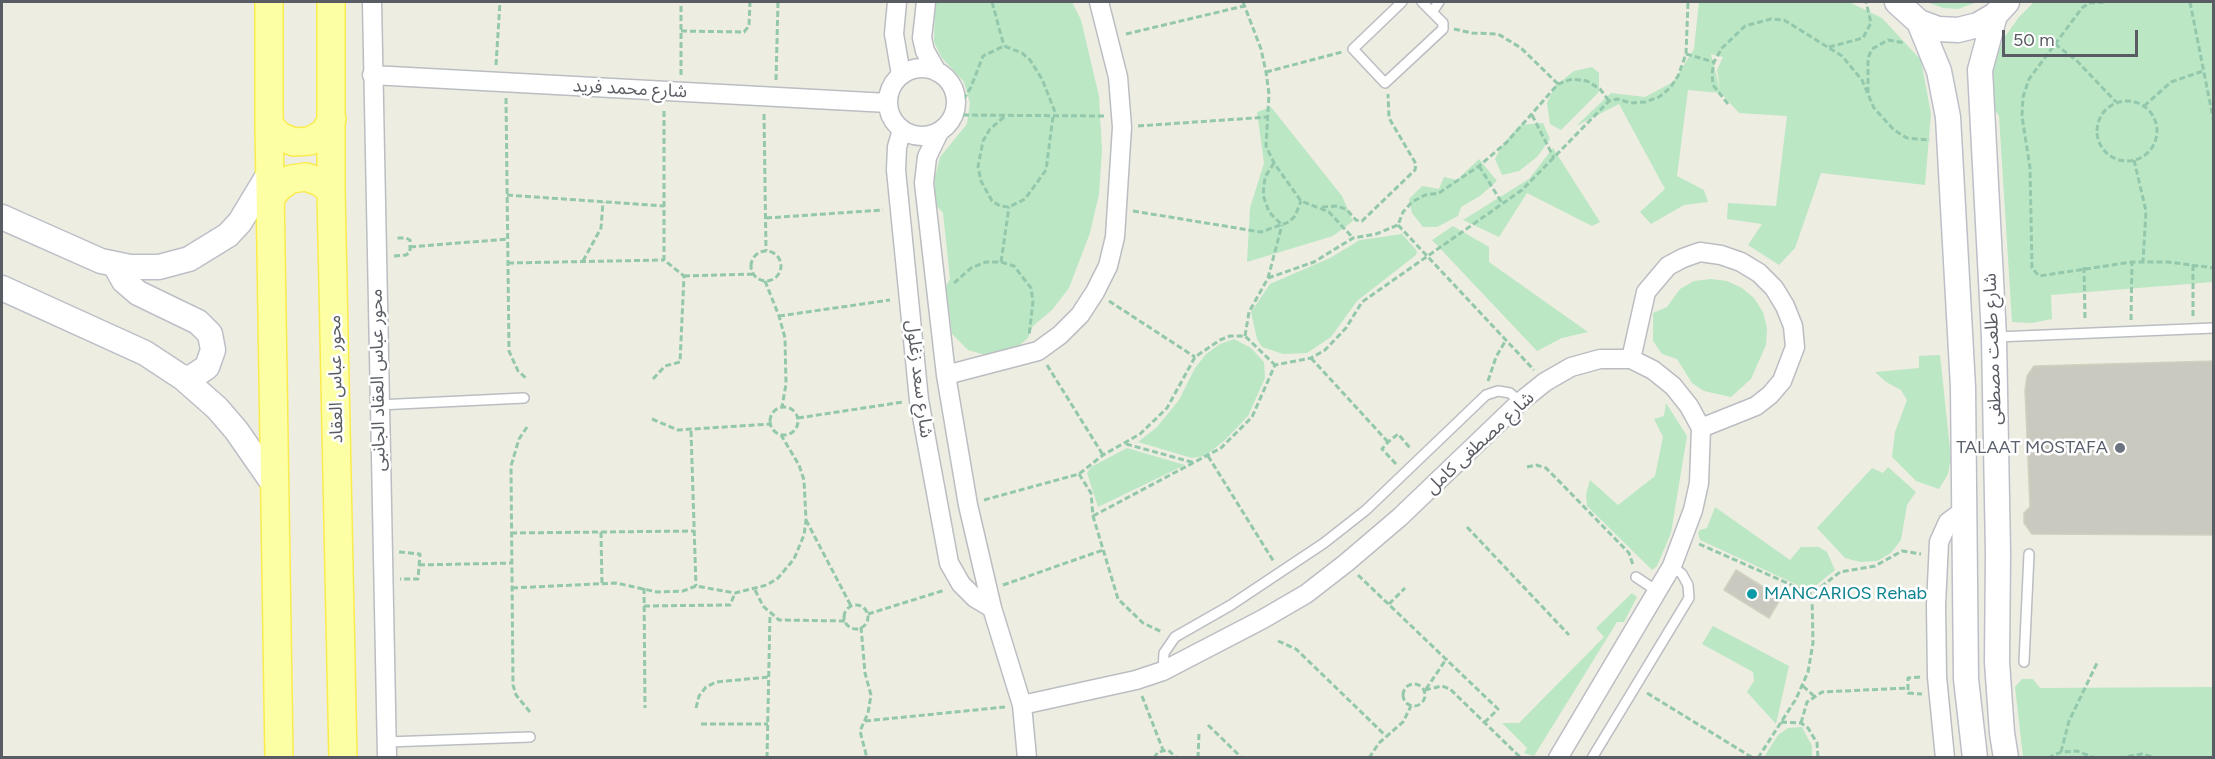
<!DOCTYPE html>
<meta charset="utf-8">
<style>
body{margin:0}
#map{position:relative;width:2215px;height:759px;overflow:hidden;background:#eeede1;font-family:Figtree,sans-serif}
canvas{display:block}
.frame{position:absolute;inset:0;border:3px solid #595c63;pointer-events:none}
.scale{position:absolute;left:2002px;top:30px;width:136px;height:27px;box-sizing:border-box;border:3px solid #595c63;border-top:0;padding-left:8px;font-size:18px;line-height:21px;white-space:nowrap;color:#595c63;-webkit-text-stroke:4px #fff;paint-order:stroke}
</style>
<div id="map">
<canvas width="2215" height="759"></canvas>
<div class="frame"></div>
<div class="scale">50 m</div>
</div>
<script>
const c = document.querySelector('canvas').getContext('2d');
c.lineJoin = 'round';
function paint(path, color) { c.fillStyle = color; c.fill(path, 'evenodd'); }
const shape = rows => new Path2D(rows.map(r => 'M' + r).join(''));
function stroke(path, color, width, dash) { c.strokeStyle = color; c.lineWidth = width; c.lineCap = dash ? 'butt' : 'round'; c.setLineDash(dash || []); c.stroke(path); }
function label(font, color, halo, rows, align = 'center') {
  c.font = font + ' Figtree,"Noto Sans Arabic",sans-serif'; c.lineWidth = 5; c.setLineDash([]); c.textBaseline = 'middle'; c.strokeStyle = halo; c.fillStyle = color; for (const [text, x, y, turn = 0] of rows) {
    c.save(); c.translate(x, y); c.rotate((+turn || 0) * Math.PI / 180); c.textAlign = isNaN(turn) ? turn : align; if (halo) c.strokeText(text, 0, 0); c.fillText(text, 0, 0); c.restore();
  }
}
paint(shape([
 [935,2,1072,2,1081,20,1099,96,1102,151,1099,194,1090,233,1069,288,1052,310,1033,326,1028,338,1011,352,989,356,968,350,952,334,946,286,950,279,943,213,935,204,935,177,940,157,967,124,970,103,964,82,942,58,934,42],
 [1699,2,1849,2,1882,18,1921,60,1931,114,1925,185,1821,173,1795,248,1779,265,1748,245,1762,224,1727,219,1728,203,1776,206,1787,116,1739,113,1721,93,1688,90,1677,176,1704,190,1708,202,1684,205,1651,224,1640,212,1665,189,1619,104,1576,126,1611,93,1645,97,1673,82,1694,49],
 [1711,54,1723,57,1717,70,1720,90],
 [1927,2,1977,2,1958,9,1943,8],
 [2034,2,2211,2,2214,10,2213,282,2051,295,2052,319,2032,323,2012,322,1999,116,1992,106,1992,67,2004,38,2019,17],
 [1592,67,1599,73,1599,92,1561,130,1550,124,1547,103,1555,86,1574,71],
 [1271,107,1342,196,1353,221,1333,236,1247,262,1250,208,1264,163,1257,112],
 [1543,123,1550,139,1537,157,1519,171,1502,175,1495,159,1503,144,1520,125],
 [1553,148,1600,222,1592,226,1527,193,1499,237,1463,220,1529,179],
 [1479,159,1497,181,1480,196,1461,207,1458,216,1437,227,1423,227,1412,213,1409,199,1422,186,1439,189,1444,177,1457,180],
 [1453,226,1489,247,1489,262,1588,332,1562,338,1537,351,1432,240],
 [1402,234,1417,251,1416,255,1357,301,1331,337,1307,353,1283,354,1262,347,1257,339,1251,312,1270,284,1330,258,1360,240],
 [1711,279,1727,281,1742,288,1754,298,1763,312,1767,328,1766,345,1751,379,1731,397,1704,391,1692,383,1677,359,1662,354,1653,341,1653,313,1667,307,1680,289,1694,281],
 [1234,339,1251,348,1264,362,1265,378,1248,416,1225,440,1205,456,1192,458,1138,442,1157,427,1179,400,1195,368,1206,354,1220,344],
 [1940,355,1951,458,1948,474,1939,489,1916,481,1892,457,1895,432,1907,400,1901,390,1886,382,1875,372,1919,368,1919,356],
 [1666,403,1687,436,1671,533,1657,566,1652,570,1587,506,1586,495,1590,480,1618,505,1655,476,1663,437,1654,419,1664,416],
 [1127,448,1185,465,1098,507,1087,473,1091,467],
 [1888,467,1916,492,1907,505,1901,540,1891,553,1877,561,1860,562,1845,558,1817,528,1872,468,1883,473],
 [1715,507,1790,560,1801,547,1819,547,1827,552,1835,570,1814,587,1806,589,1700,540,1698,533,1700,530,1707,528],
 [1632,593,1637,597,1624,622,1617,622,1534,756,1524,753,1527,748,1502,723,1519,723,1604,637,1596,628],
 [1713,626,1789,666,1776,724,1747,692,1754,681,1753,672,1702,644],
 [2022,679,2033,679,2040,688,2213,687,2213,757,2023,757,2015,687],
 [1802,727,1812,746,1812,757,1764,757,1778,735,1788,728]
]), '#bbe7c4');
const building = shape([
 [2214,361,2214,535,2032,534,2024,523,2024,513,2030,507,2025,390,2027,376,2034,366,2214,361],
 [1736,570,1781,598,1769,618,1724,590,1736,570]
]);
paint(building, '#cac9c0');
stroke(building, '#d2d0bf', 1.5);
const lane = shape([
 [1402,2,1353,49,1385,83,1443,29,1443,23,1422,2],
 [1432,12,1439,2],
 [1996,337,2214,328],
 [378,405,524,398],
 [1636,577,1657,591],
 [2024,662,2029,554],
 [1163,671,1164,653,1175,637,1231,605,1324,543,1366,510,1486,395,1498,391,1510,393,1520,402],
 [387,742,530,737],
 [1592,758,1689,598,1688,585,1682,574,1672,566]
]);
const street = shape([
 [372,2,387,758],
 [897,2,894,34,901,75],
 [926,2,922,38,925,51,937,72],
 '888 102a34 34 0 1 1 68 0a34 34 0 1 1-68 0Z',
 [372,75,888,103],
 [902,130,897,147,896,170,919,400,949,563,961,584,975,598,992,608],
 [939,132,927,157,924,183,946,375,968,505,992,608,1022,705,1027,758],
 [1631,359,1646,292,1668,266,1683,258,1700,252,1721,255,1741,262,1759,273,1774,288,1785,306,1793,326,1795,347,1782,381,1770,395,1756,406,1701,428],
 [946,375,1038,351,1060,335,1080,315,1095,292,1108,266,1115,237,1122,127,1118,77,1099,2],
 [1022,705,1136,680,1163,671,1263,619,1306,594,1346,563,1400,517,1520,402,1545,382,1571,367,1600,359,1631,359,1653,370,1673,386,1689,406,1701,428,1699,483,1693,510,1672,566,1558,758],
 [1945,758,1937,677,1936,605,1939,542,1948,522,1966,509]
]);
const secondary = shape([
 [1897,2,1919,22,1938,29,1958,30,1978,25,1995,15,2007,2],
 [1995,15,1980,70,1994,337,1998,553,1997,662,2002,733,2006,758],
 [1919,22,1939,71,1948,117,1963,387,1966,679,1975,758],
 [2,217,101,261,130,267,159,267,189,259,228,235,240,222,269,174],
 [115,265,124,281,138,293,198,322,210,334,213,350,207,367,192,377,183,378],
 [2,288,145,353,183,378,217,408,236,430,275,486]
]);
const primary = shape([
 [269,2,269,124,279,758],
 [331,2,331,191,343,758],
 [269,124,279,136,294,142,310,141,324,133,332,119],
 [270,199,279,187,291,179,306,177,320,182,331,191]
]);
stroke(lane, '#bbbdc3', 12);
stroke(street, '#bbbdc3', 21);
stroke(secondary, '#bdbfc8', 27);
stroke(primary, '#faec4d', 30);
stroke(shape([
 [992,2,1004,46],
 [1243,2,1261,49,1266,72,1269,94,1266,146,1274,163,1301,201,1329,212,1353,238],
 [2104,2,2089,3,2082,8,2029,79,2023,97,2022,116,2030,168,2032,268,2039,276,2132,262,2168,262,2214,268],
 [2190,2,2214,123],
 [1454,29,1472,33,1498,34,1521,48,1558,84],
 [681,31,744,32,749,26,750,2],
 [1126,34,1244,6],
 [2055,44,2077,61,2116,102],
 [1829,47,1863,38,1871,23,1866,2],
 [1686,54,1714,62],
 [496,65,500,2],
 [1266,72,1342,52],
 [681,75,681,2],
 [776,80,778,2],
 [1868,93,1868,58,1872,49,1888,40,1905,43],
 [506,98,509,351,518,371,527,379],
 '2097 131a30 30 0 1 1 60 0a30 30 0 1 1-60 0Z',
 [1728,104,1713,85,1712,74,1714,62,1722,48,1745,26,1771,19,1784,20,1842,56,1862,80,1874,108,1894,130,1907,138,1930,140],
 [2144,106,2171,82,2203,71],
 [764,114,766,251],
 [954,115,971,87,983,56,1004,46,1022,53,1030,60,1042,79,1057,117],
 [954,115,1105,116],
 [1532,115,1554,158],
 [1004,117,990,129,983,141,978,167,981,181,992,201,1000,206,1009,207,1025,199,1046,170,1053,117],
 [1138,126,1268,117],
 [2134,160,2146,211,2143,262],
 [1274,163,1265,177,1263,195,1269,212,1282,225],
 [1479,166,1502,203],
 [507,195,664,206],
 [1322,207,1338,206,1347,210,1356,220,1362,221,1415,170,1416,164,1389,118,1388,94],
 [1133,211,1261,232,1289,222,1295,216,1301,201],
 [766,218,883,210],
 [1398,225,1534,370],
 [410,247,508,239],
 '751 266a15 15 0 1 1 30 0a15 15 0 1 1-30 0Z',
 [394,256,406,255,410,252,410,240,406,238,395,238],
 [583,261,601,228,603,202],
 [1001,262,1009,207],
 [508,263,664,260],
 [2193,265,2193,317],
 [2084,267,2085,319],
 [684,276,754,274],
 [1268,278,1314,262,1353,238,1376,234,1398,225,1403,212,1412,202,1425,195,1439,193,1479,166,1507,142,1558,84,1572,79,1587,81,1600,89,1609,101],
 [765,281,779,316,785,338,786,384,782,407],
 [954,283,971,268,986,262,1001,262,1014,266,1031,288,1033,301,1029,336],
 [1109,301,1195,357],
 [779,316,890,300],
 [2131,320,2132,262],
 [1245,336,1249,312,1268,278,1282,225],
 [1311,358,1388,442],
 [1047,365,1103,455],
 [653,379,665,366,680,362,684,276,664,260,664,108],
 [1488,381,1496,357,1506,340],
 '770 421a14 14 0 1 1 28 0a14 14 0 1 1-28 0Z',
 [798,418,903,402],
 [652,419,678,430,770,424],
 [527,427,519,439,511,466,513,685,516,695,530,712],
 [691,431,696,586],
 [1126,444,1195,463],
 [1208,456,1274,562],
 [1396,464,1382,449,1388,442,1398,434,1411,449],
 [1527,467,1536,465,1546,468,1553,475,1629,553,1633,565],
 [1079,474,1091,493,1093,516,1118,599,1143,623,1162,632],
 [984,500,1079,474,1103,455,1140,434,1167,408,1195,357,1220,340,1230,336,1245,336,1275,365],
 [1093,516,1221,448,1252,417,1275,365,1311,358,1325,350,1346,328,1362,302,1522,190,1609,101,1617,99,1631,103,1645,102,1659,97,1670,88,1678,76,1686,54,1688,2],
 [806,520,851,606],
 [1467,527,1569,635],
 [601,532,602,585],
 [511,533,694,531],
 [1699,544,1812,594,1840,572,1875,566,1902,551,1921,554],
 [399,552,420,554,418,579,400,579],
 [419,565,512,563],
 [1358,575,1498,709,1485,722],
 [1003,585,1103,550],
 [512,588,616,583,657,592,683,591,696,586,735,593,767,585,778,578,794,559,804,535,806,520,804,480,799,465,781,435],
 [644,588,645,708],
 [755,590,763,606,779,620,845,621],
 [1389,604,1405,588],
 '844 617a12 12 0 1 1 24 0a12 12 0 1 1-24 0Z',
 [644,606,730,605,735,593],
 [868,614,945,590],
 [861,627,865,673,871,695,868,713,860,731,867,758],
 [1278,641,1296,649,1386,736],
 [1920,677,1908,678,1908,693,1922,694],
 '1403 695a11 11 0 1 1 22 0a11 11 0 1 1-22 0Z',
 [1803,686,1814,696],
 [1426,689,1447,658],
 [1425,690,1442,686,1450,689,1521,758],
 [1647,693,1753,758],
 [1142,696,1163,750],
 [696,708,699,696,706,687,716,682,769,677],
 [865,721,1005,707],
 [1781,722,1801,723,1808,728,1817,743,1818,758],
 [1801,723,1807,702,1822,692,1908,688],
 [701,724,768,724],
 [1208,725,1242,758],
 [2061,752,2069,721,2098,661],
 [697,757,697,758],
 [767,758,770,614],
 [1154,758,1158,752,1168,750,1177,758],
 [1198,758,1199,734],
 [1369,758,1379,743,1403,722,1411,706],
 [1758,758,1796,699,1808,672,1813,643,1812,594],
 [2048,758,2061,752,2077,751,2095,758],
 [2119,758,2142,754,2156,758]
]), '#93c8ad', 3, [6, 3]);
stroke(lane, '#fff', 9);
stroke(street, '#fff', 18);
stroke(secondary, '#fff', 24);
stroke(primary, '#fcffa4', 27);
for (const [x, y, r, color] of [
 [2120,448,6,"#6b7280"],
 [1752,594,6,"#0f9aa8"]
]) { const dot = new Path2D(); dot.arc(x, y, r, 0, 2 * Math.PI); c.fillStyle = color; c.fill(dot); stroke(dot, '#fff', 2); }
label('18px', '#595c63', '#fff', [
 ["شارع محمد فريد",630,89,3],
 ["شارع طلعت مصطفى",1993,349,-92],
 ["محور عباس العقاد",336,379,-91],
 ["شارع سعد زغلول",919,379,83],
 ["محور عباس العقاد الجانبى",378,380,-91],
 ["شارع مصطفى كامل",1480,443,-43]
]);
label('18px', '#5b616d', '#fff', [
 ["TALAAT MOSTAFA",2108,448]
], 'right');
label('18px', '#0d838f', '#fff', [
 ["MANCARIOS Rehab",1764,594]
], 'left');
</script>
